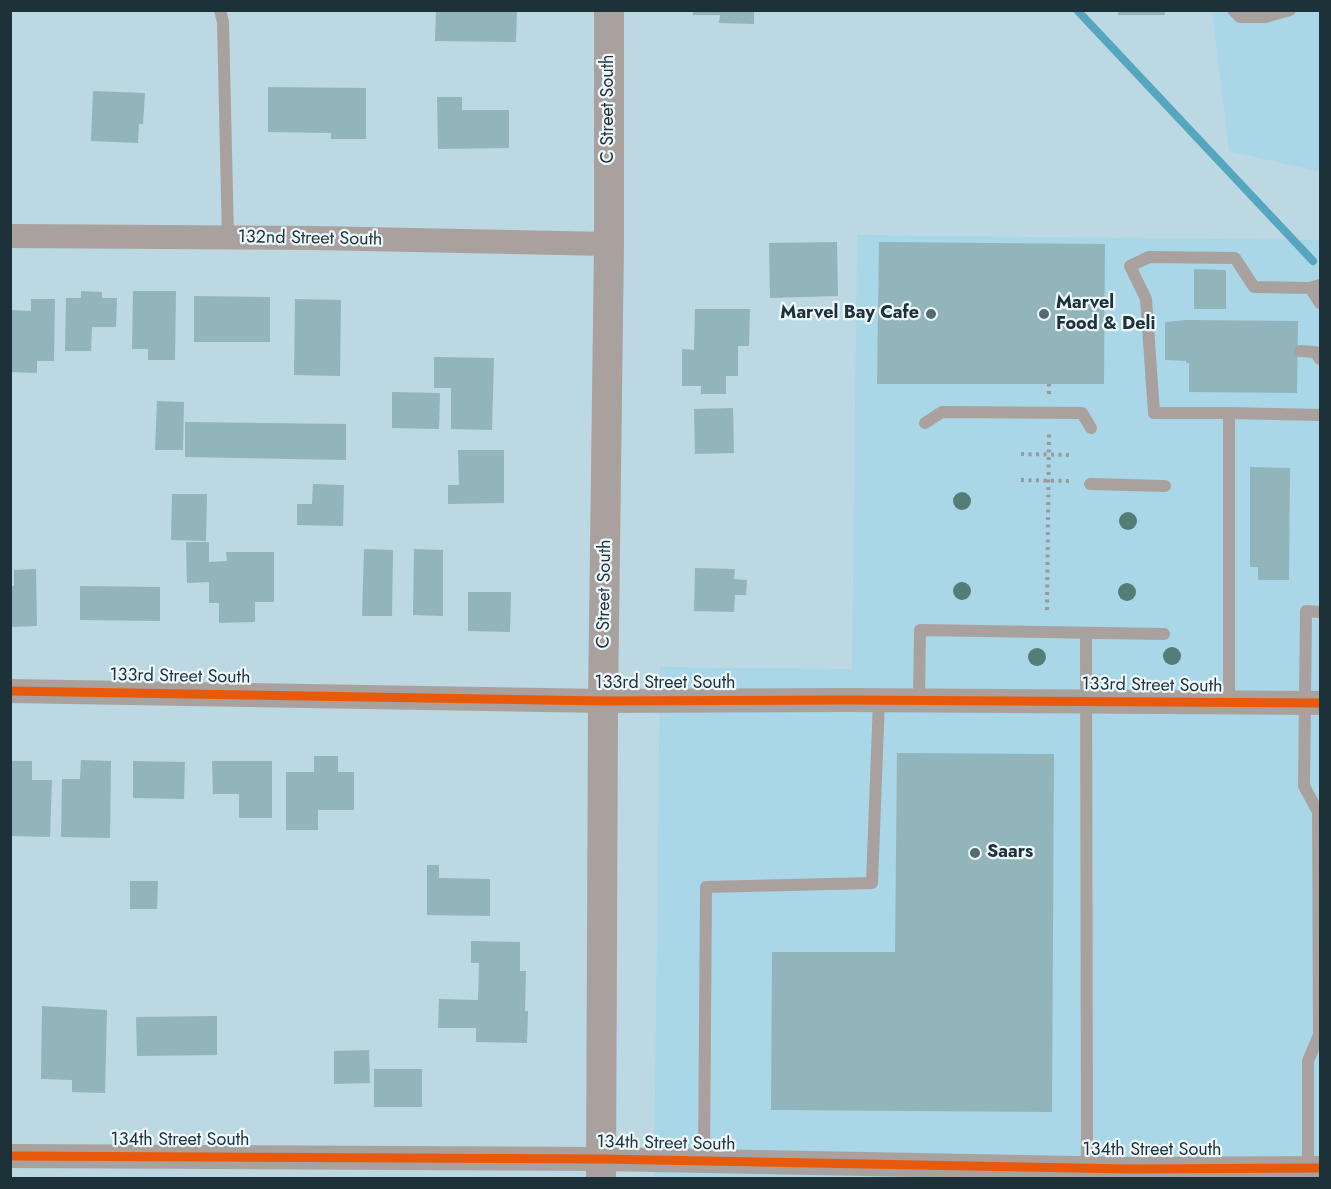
<!DOCTYPE html>
<style>
body{margin:0}
#map{position:relative;width:1331px;height:1189px;overflow:hidden;background:#bcd8e3;font-family:Jost,sans-serif}
canvas{display:block}
.frame{position:absolute;inset:0;border:12px solid #1d3139;pointer-events:none}
</style>
<div id="map">
<canvas width="1331" height="1189"></canvas>
<div class="frame"></div>
</div>
<script>
const c = document.querySelector('canvas').getContext('2d');
c.lineJoin = 'round';
function paint(path, color) { c.fillStyle = color; c.fill(path, 'evenodd'); }
const shape = rows => new Path2D(rows.map(r => 'M' + r).join(''));
function stroke(path, color, width, dash) { c.strokeStyle = color; c.lineWidth = width; c.lineCap = dash ? 'butt' : 'round'; c.setLineDash(dash || []); c.stroke(path); }
function label(font, color, halo, rows, align = 'center') {
  c.font = font + ' Jost,sans-serif'; c.lineWidth = 4.5; c.setLineDash([]); c.textBaseline = 'middle'; c.strokeStyle = halo; c.fillStyle = color; for (const [text, x, y, turn = 0] of rows) {
    c.save(); c.translate(x, y); c.rotate((+turn || 0) * Math.PI / 180); c.textAlign = isNaN(turn) ? turn : align; if (halo) c.strokeText(text, 0, 0); c.fillText(text, 0, 0); c.restore();
  }
}
paint(shape([
 [1212,11,1320,11,1320,172,1229,151],
 [857,235,1320,240,1320,1178,654,1178,660,667,852,669]
]), '#a9d7e8');
stroke(shape([
 [1077,10,1313,261]
]), '#57a6bf', 8);
paint(shape([
 [436,10,517,10,516,42,435,41],
 [693,10,754,10,754,24,719,23,720,15,693,15],
 [1118,10,1165,10,1165,15,1118,15],
 [268,87,366,88,366,139,331,139,331,133,268,132],
 [93,91,145,93,143,124,139,124,138,143,91,141],
 [437,97,462,97,462,110,509,110,509,148,438,149],
 [837,242,838,296,770,298,769,243],
 [879,242,1105,244,1104,384,877,384],
 [1194,269,1226,270,1226,309,1194,309],
 [81,291,102,292,102,298,117,298,116,327,92,327,91,351,65,351,66,298,81,298],
 [133,291,176,291,175,360,148,360,148,349,132,349],
 [194,296,270,297,270,342,194,342],
 [31,299,55,299,54,361,37,361,37,373,10,372,10,310,31,311],
 [295,299,341,300,340,376,294,375],
 [695,309,750,309,749,346,738,346,738,376,726,376,726,394,701,394,701,386,682,386,682,349,694,350],
 [1187,320,1298,321,1297,393,1189,392,1189,363,1186,363,1186,361,1165,360,1165,322],
 [434,357,494,358,492,430,451,429,451,388,434,388],
 [392,392,440,393,439,429,392,428],
 [157,401,184,402,183,450,155,450],
 [733,408,734,453,695,454,694,409],
 [185,422,346,424,346,460,185,457],
 [458,450,504,450,504,503,448,504,448,485,459,485],
 [1250,467,1290,468,1289,580,1258,580,1258,567,1250,567],
 [313,484,344,485,343,526,297,525,297,504,312,504],
 [172,494,207,494,206,541,171,540],
 [186,542,209,542,209,562,227,561,226,552,274,552,274,602,255,602,255,622,219,623,219,603,209,603,209,582,187,583],
 [364,549,393,550,392,616,362,616],
 [414,549,443,550,443,616,413,615],
 [695,568,735,569,734,579,747,580,746,595,735,595,734,612,694,611],
 [36,569,37,626,10,627,10,586,14,586,14,570],
 [80,586,160,587,160,621,80,620],
 [468,592,511,592,510,632,468,631],
 [897,753,1054,754,1052,1112,771,1110,772,952,895,952],
 [314,756,338,756,338,772,354,772,354,810,318,810,318,830,286,830,286,772,314,772],
 [81,760,111,761,110,838,61,837,62,779,80,779],
 [10,761,32,761,32,780,52,780,50,837,10,836],
 [133,761,185,762,184,799,133,798],
 [212,761,272,761,272,818,239,818,239,794,213,794],
 [427,865,439,865,439,878,490,879,490,916,427,915],
 [130,881,158,881,157,909,130,909],
 [471,941,520,942,520,971,526,971,525,1011,528,1011,527,1043,476,1042,476,1028,438,1028,439,999,478,1000,479,963,471,963],
 [42,1006,107,1010,105,1093,72,1092,72,1080,41,1079],
 [217,1016,217,1055,137,1056,136,1017],
 [369,1050,370,1083,334,1084,334,1051],
 [374,1069,422,1069,422,1107,374,1107]
]), '#92b4bb');
stroke(shape([
 [1049,394,1049,384],
 [1021,454,1073,455],
 [1021,480,1071,481],
 [1047,610,1049,431]
]), '#999a9b', 4, [3, 4.5]);
stroke(shape([
 [220,10,223,22,228,238],
 [1233,10,1240,17,1265,17,1290,10],
 [1320,285,1310,288,1320,303],
 [1300,351,1315,352,1320,359],
 [1229,413,1154,413,1146,299,1130,266,1149,257,1235,258,1254,287,1310,288],
 [925,423,942,412,1082,413,1091,428],
 [1090,484,1165,486],
 [1086,633,1087,1168],
 [919,701,920,630,1164,634],
 [1229,703,1229,413,1320,415],
 [704,1161,706,887,872,883,879,700],
 [1308,1169,1308,1061,1319,1035,1318,812,1304,786,1306,611,1320,612]
]), '#a9a19d', 12);
stroke(shape([
 [10,236,315,238,609,244],
 [10,691,603,701,848,700,1320,703],
 [10,1156,601,1159,1129,1169,1320,1168]
]), '#a9a19d', 24);
stroke(shape([
 [601,1178,603,701,609,244,609,10]
]), '#a9a19d', 30);
stroke(shape([
 [10,691,603,701,848,700,1320,703],
 [10,1156,601,1159,1129,1169,1320,1168]
]), '#e8590c', 9);
c.fillStyle = '#557d78';
for (const [x, y] of [
 [962,501],
 [1128,521],
 [962,591],
 [1127,592],
 [1172,656],
 [1037,657]
]) { c.beginPath(); c.arc(x, y, 9, 0, 2 * Math.PI); c.fill(); }
for (const [x, y, r, color] of [
 [931,314,6,"#556b74"],
 [1044,314,6,"#556b74"],
 [975,853,6,"#556b74"]
]) { const dot = new Path2D(); dot.arc(x, y, r, 0, 2 * Math.PI); c.fillStyle = color; c.fill(dot); stroke(dot, '#eef8fc', 2); }
label('18px', '#1d3139', '#eef8fc', [
 ["C Street South",609,109,-90],
 ["132nd Street South",310,239,1],
 ["C Street South",605,594,-89],
 ["133rd Street South",180,677,1],
 ["133rd Street South",665,684],
 ["133rd Street South",1152,686,1],
 ["134th Street South",180,1141],
 ["134th Street South",666,1144,1],
 ["134th Street South",1152,1151]
]);
label('bold 18px', '#1d3139', '#eef8fc', [
 ["Marvel",1056,304],
 ["Food & Deli",1056,325],
 ["Marvel Bay Cafe",919,314,"right"],
 ["Saars",987,853]
], 'left');
</script>
